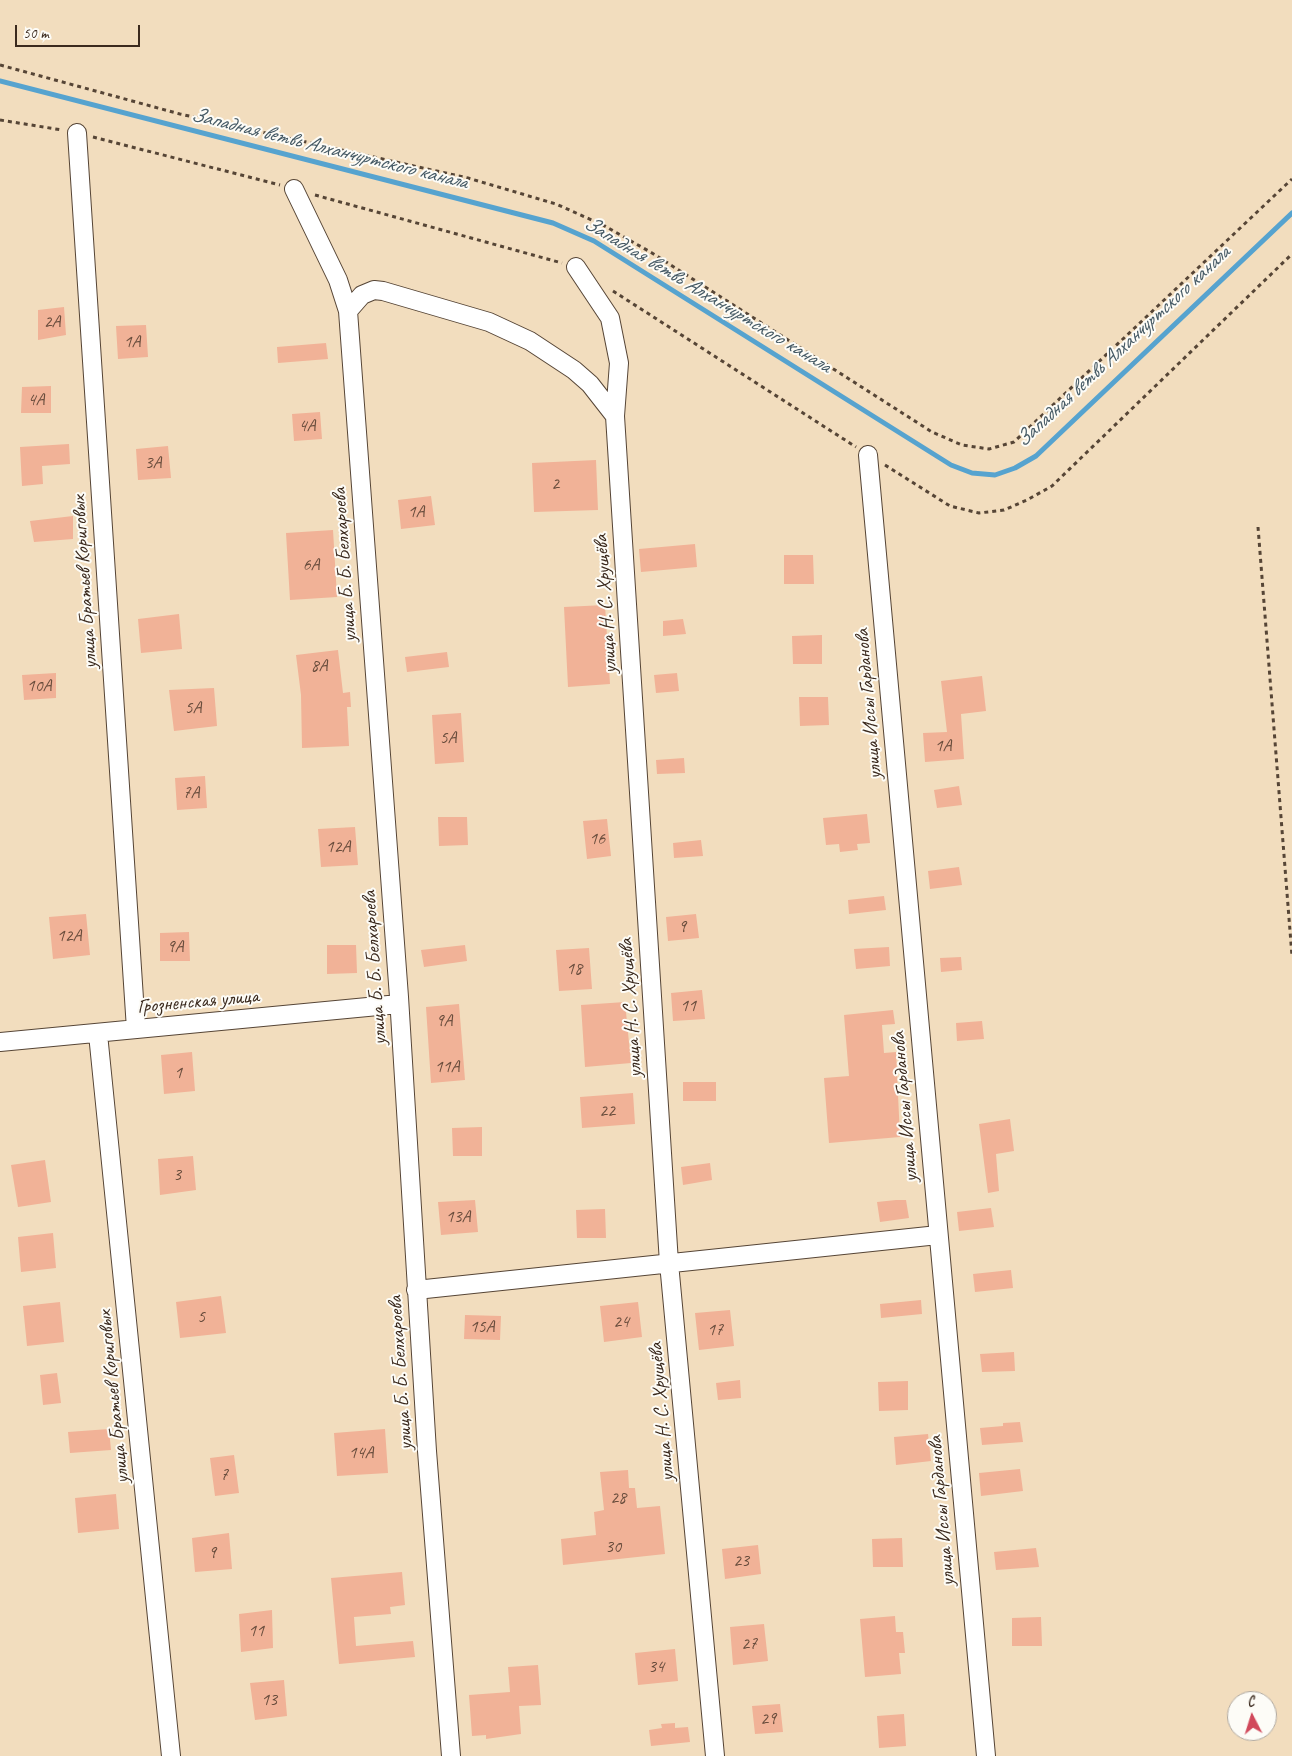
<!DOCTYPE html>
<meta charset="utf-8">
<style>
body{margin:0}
#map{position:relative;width:1292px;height:1756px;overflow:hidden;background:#f2ddbe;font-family:Caveat,sans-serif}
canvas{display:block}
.north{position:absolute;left:1227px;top:1691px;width:50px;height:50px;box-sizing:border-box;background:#fdfcf7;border:1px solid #afa8a0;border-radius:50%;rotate:355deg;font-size:14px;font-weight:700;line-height:20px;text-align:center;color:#3b2a1e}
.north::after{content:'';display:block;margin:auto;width:18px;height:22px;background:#d1495b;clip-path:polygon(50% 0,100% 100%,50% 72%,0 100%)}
.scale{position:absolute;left:15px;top:25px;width:125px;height:22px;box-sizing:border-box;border:2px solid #3b2a1e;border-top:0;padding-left:6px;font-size:15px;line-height:18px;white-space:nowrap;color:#3b2a1e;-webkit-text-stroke:4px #fdfcf7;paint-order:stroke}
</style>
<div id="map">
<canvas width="1292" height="1756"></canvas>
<div class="north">С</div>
<div class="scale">50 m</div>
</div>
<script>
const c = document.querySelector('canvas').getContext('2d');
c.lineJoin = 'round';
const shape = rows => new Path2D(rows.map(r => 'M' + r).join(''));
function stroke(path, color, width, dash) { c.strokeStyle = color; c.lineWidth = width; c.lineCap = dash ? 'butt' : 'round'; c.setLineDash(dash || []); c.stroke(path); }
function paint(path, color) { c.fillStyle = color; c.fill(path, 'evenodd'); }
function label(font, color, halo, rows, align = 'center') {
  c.font = font + ' Caveat,sans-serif'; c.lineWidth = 4; c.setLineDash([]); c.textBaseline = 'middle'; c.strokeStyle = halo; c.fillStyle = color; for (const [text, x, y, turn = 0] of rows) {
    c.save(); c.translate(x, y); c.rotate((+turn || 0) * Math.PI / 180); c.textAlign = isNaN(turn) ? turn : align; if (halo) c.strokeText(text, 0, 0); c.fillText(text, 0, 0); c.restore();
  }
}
stroke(shape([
 [0,81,553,223,594,241,951,465,972,473,995,475,1015,468,1036,456,1292,213]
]), '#56a3cf', 5);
paint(shape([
 [64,307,66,335,38,340,38,310],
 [146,325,148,357,118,359,116,326],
 [326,343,328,359,278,363,277,347],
 [51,386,51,413,21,413,22,387],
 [320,412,322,439,294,441,292,414],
 [69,444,70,464,42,466,43,484,22,486,20,447],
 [168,446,171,478,138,480,136,449],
 [596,460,598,510,534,512,532,463],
 [431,496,435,525,401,529,398,500],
 [73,516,73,539,34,542,30,521],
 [333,530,337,597,290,600,286,533],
 [695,544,697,567,641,572,639,549],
 [784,555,813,555,814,584,784,584],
 [605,605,610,684,568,687,564,607],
 [179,614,182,649,141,653,138,619],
 [683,619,686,634,663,636,663,621],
 [822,635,822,664,793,664,792,636],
 [338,650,343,693,350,692,351,707,347,707,349,746,302,748,301,695,296,655],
 [447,652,449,667,407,672,405,657],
 [56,673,56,698,24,700,22,675],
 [677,673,679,691,656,693,654,675],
 [982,676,986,711,961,714,964,759,925,762,923,733,947,732,941,681],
 [214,688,217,726,174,731,169,690],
 [799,697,828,697,829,725,800,726],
 [461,713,464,762,435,764,432,715],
 [684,758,685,773,657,774,656,760],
 [205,776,207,808,177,810,175,778],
 [959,786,962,805,937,808,934,790],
 [867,814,870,843,857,844,858,850,840,852,839,844,826,845,823,818],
 [438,817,467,817,468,845,439,846],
 [607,819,611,856,587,859,583,821],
 [355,827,358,865,321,867,318,829],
 [701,840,703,856,674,858,673,843],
 [959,867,962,885,930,889,928,871],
 [884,896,886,910,849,914,848,900],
 [86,914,90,955,53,959,49,917],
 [696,914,699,938,668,941,666,917],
 [189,932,190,961,160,961,160,933],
 [327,945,356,945,357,973,327,974],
 [465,945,467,961,424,967,421,950],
 [889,947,890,966,856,969,854,949],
 [589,948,592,989,559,991,556,950],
 [961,957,962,970,941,972,940,958],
 [702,990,705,1019,673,1021,671,993],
 [625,1002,631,1063,585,1067,581,1005],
 [459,1004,465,1080,431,1083,426,1007],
 [893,1010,895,1024,882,1025,884,1053,896,1052,900,1137,829,1143,824,1078,849,1076,844,1015],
 [982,1021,984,1039,957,1041,956,1023],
 [192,1052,195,1091,164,1094,161,1055],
 [683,1082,716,1082,716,1101,683,1101],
 [633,1093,635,1124,582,1128,580,1097],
 [1010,1119,1014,1151,996,1154,999,1191,988,1193,979,1124],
 [482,1127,482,1156,453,1156,452,1128],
 [193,1156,196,1190,160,1195,158,1159],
 [45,1160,51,1202,18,1207,11,1165],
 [710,1163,712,1180,683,1185,681,1167],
 [475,1200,478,1232,441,1235,438,1202],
 [896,1200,906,1200,909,1218,880,1222,877,1202],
 [991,1208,994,1227,959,1231,957,1212],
 [605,1209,606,1238,577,1238,576,1210],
 [53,1233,56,1268,21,1272,18,1237],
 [1011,1270,1013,1288,975,1292,973,1274],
 [221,1296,226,1333,180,1338,176,1302],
 [921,1300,922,1314,881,1318,880,1304],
 [60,1302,64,1342,27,1346,23,1306],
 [638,1302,642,1337,604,1342,600,1306],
 [730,1310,734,1346,699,1350,695,1313],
 [465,1315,501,1316,500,1340,464,1339],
 [1014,1352,1015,1371,982,1372,980,1354],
 [57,1373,61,1403,43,1405,40,1375],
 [740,1380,741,1398,718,1400,716,1383],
 [908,1381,908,1410,879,1411,878,1382],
 [1020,1422,1023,1442,982,1445,980,1428,1003,1426,1003,1423],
 [109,1429,111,1450,70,1453,68,1432],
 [385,1429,388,1473,337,1476,334,1433],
 [928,1434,931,1461,896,1465,894,1437],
 [234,1455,239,1493,215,1496,210,1458],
 [1020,1469,1023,1491,981,1496,979,1473],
 [628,1470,629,1488,635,1488,637,1508,660,1506,665,1554,563,1565,561,1539,596,1535,594,1512,604,1510,600,1472],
 [116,1494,119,1529,78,1533,75,1498],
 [229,1533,232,1569,195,1572,192,1538],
 [902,1538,903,1567,873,1567,872,1539],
 [758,1545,761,1574,725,1579,722,1549],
 [1036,1548,1039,1567,996,1570,994,1552],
 [402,1572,405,1605,390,1607,391,1614,354,1617,356,1646,413,1641,415,1657,339,1664,331,1578],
 [272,1610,273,1648,241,1652,239,1614],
 [895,1616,896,1632,903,1632,905,1653,899,1653,901,1674,865,1677,860,1619],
 [1041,1617,1042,1646,1012,1646,1012,1618],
 [764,1624,768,1661,733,1665,730,1627],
 [675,1649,678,1681,638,1685,635,1653],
 [538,1665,541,1705,519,1706,521,1734,486,1739,486,1735,472,1736,469,1695,510,1692,508,1667],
 [284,1680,287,1716,255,1720,250,1683],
 [780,1704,783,1732,755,1734,752,1706],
 [904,1714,906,1746,879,1748,877,1716],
 [675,1723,675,1728,688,1727,690,1742,651,1746,649,1730,662,1728,661,1724]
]), '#f1b297');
const minor = shape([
 [77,133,136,1029],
 [294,189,338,280,348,311,399,997,427,1451,451,1756],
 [576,267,610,318,619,363,615,416,669,1263,715,1756],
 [348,311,362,295,374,290,383,291,489,322,530,341,574,370,590,384,615,416],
 [868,455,986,1756],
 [98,1034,171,1756],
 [0,1042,399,1004],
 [416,1290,938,1235]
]);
stroke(minor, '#564536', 20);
stroke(shape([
 [0,65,180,114,468,178,556,204,603,225,652,253,932,432,962,445,989,449,1014,442,1292,179],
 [0,120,62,130],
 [93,137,280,185],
 [315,195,562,263],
 [613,291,856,447],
 [885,465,950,506,979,513,1004,510,1027,500,1052,486,1083,456,1292,254],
 [1258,527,1292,956]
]), '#564536', 3, [4, 4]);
stroke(minor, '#fff', 18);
label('18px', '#684c3c', null, [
 ["2А",52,322],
 ["1А",132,342],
 ["4А",36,400],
 ["4А",307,426],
 ["3А",153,463],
 ["2",555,484],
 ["1А",416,512],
 ["6А",311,565],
 ["8А",319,666],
 ["10А",39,686],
 ["5А",193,708],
 ["5А",448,738],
 ["1А",943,746],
 ["7А",191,793],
 ["16",597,839],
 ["12А",338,847],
 ["9",682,927],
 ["12А",69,936],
 ["9А",175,947],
 ["18",574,969],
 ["11",688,1006],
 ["9А",444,1021],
 ["11А",447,1067],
 ["1",178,1073],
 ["22",607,1111],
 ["3",177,1175],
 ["13А",458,1217],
 ["5",201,1317],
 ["24",621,1322],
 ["15А",482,1327],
 ["17",715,1330],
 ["14А",361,1453],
 ["7",224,1475],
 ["28",618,1498],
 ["30",613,1547],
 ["9",212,1553],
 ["23",741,1561],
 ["11",256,1631],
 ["27",749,1644],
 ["34",656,1667],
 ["13",269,1700],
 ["29",768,1719]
]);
label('20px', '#3b2a1e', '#fdfcf7', [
 ["улица Б. Б. Белхароева",345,565,-94],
 ["улица Братьев Кориговых",85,582,-94],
 ["улица Н. С. Хрущёва",606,604,-94],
 ["улица Иссы Гарданова",869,704,-95],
 ["улица Б. Б. Белхароева",375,968,-94],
 ["Грозненская улица",198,1002,-5],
 ["улица Н. С. Хрущёва",631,1008,-94],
 ["улица Иссы Гарданова",905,1107,-95],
 ["улица Б. Б. Белхароева",401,1373,-94],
 ["улица Братьев Кориговых",114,1397,-96],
 ["улица Н. С. Хрущёва",662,1412,-95],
 ["улица Иссы Гарданова",942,1511,-95]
]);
label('italic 21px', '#465a65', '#fdfcf7', [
 ["Западная ветвь Алханчуртского канала",329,149,14],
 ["Западная ветвь Алханчуртского канала",707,295,31],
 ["Западная ветвь Алханчуртского канала",1123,347,-43]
]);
</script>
